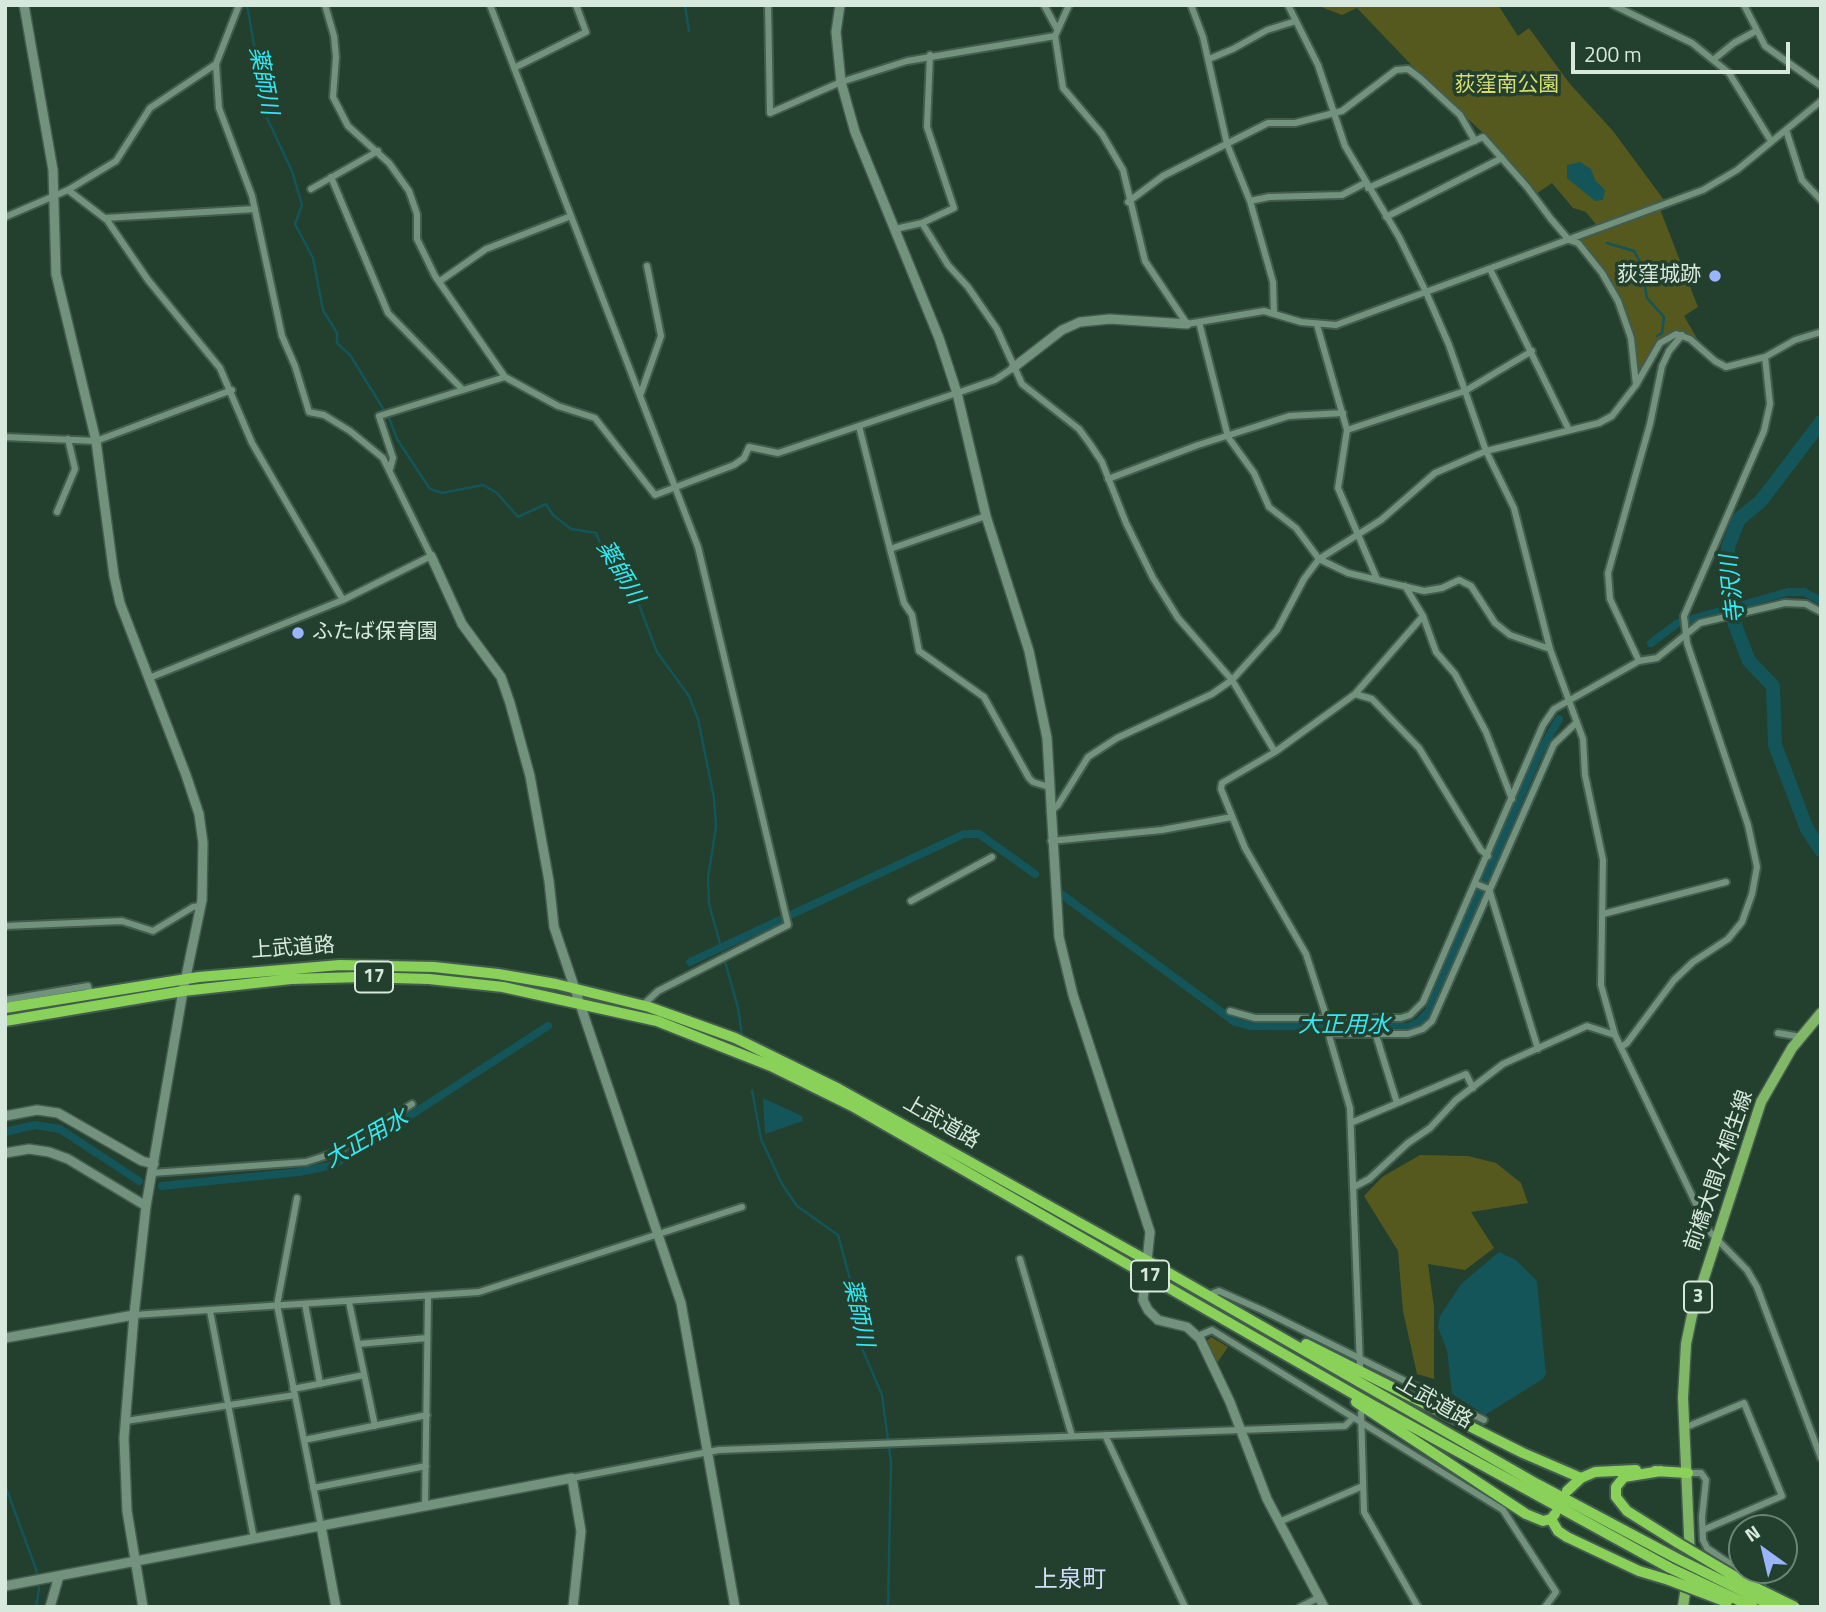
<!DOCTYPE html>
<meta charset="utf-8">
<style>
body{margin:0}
#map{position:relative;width:1826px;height:1612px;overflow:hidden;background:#233f2e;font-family:"Titillium Web",sans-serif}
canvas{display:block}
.frame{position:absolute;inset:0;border:7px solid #d7e8dd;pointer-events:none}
.north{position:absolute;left:1728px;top:1514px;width:70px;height:70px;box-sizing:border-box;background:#233f2e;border:2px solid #6b8374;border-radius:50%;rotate:326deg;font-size:19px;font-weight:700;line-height:28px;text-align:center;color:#d7e8dd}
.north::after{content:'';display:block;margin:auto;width:24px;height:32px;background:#9bb5fd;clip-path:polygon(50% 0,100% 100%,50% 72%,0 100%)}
.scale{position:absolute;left:1571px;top:42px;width:219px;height:32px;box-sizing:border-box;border:4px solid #d7e8dd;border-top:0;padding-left:9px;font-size:21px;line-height:24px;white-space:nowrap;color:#d7e8dd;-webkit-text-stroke:5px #233f2e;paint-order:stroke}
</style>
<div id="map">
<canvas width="1826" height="1612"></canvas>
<div class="frame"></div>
<div class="north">N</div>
<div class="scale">200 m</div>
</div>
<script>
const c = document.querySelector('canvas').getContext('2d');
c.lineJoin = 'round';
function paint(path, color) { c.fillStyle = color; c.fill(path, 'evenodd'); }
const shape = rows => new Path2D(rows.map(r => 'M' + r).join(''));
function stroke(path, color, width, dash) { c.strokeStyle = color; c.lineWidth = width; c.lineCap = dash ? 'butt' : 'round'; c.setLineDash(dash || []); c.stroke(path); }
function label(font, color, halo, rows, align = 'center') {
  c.font = font + ' "Titillium Web","Noto Sans JP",sans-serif'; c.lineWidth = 7; c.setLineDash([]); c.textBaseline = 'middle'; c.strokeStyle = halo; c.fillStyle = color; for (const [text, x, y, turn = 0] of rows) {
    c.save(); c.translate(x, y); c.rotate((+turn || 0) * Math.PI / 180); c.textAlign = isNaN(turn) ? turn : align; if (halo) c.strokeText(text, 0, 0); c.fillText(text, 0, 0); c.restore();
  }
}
paint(shape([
 [1316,5,1498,5,1518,36,1529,28,1570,84,1613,131,1664,200,1658,204,1698,307,1684,316,1702,347,1677,331,1656,342,1645,367,1637,374,1633,336,1620,297,1578,241,1602,232,1586,212,1573,208,1552,183,1536,194,1483,133,1419,73,1357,8,1342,15],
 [1420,1155,1468,1156,1496,1163,1521,1183,1528,1203,1471,1212,1494,1248,1465,1270,1428,1264,1434,1307,1434,1379,1417,1374,1403,1311,1398,1251,1364,1196,1382,1177],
 [1211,1337,1228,1347,1217,1363,1206,1342]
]), '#56591e');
paint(shape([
 [1580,162,1591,169,1595,180,1605,190,1603,200,1595,201,1567,178,1567,165],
 [763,1098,802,1116,803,1121,765,1134],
 [1499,1252,1516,1260,1537,1281,1546,1374,1543,1379,1485,1415,1452,1394,1447,1351,1438,1327,1440,1316,1461,1284]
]), '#135559');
stroke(shape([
 [247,5,267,118,292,171,302,205,295,224,313,258,323,310,337,333,337,343,350,355,389,418,397,439,430,489,442,493,483,485,497,493,518,517,546,504,553,515,571,529,596,533,608,562,624,577,639,605,657,652,689,696,698,719,714,798,716,827,708,878,709,904,738,1008,742,1036],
 [685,5,689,31],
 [1607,243,1634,251,1640,262,1647,298,1664,317,1662,333,1657,336],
 [752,1090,761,1139,782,1184,797,1206,838,1235,850,1279,858,1339,882,1395,891,1462,888,1607],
 [5,1485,36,1569,39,1589,36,1607]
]), '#135559', 2.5);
stroke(shape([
 [1651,643,1678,623,1788,592,1804,592,1821,601],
 [1061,894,1235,1022,1250,1026,1408,1027,1419,1022,1429,1011,1538,756,1559,719],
 [690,962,964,834,979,834,1035,874],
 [5,1132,35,1125,60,1129,139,1181],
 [162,1186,299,1172,334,1165,548,1026]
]), '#135559', 8);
stroke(shape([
 [1821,422,1761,501,1739,519,1728,547,1728,580,1735,625,1749,661,1773,686,1775,745,1807,829,1821,850]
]), '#135559', 14);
const street = shape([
 [325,5,334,36,336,57,333,97,348,126,389,163,409,191,417,214,417,239,435,276,505,377,558,406,595,418,655,495,734,465,744,458,749,447,778,453,957,393,995,380,1013,368],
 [490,5,698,547,788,925,658,991,643,1005],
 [768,5,770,113,841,82,907,61,1055,36],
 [1044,5,1057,29],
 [1069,5,1055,36,1063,88,1102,134,1123,170,1145,261,1187,324,1264,311,1301,322,1336,325,1703,190,1737,170,1821,101],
 [1191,5,1203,37,1227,144,1250,201,1273,282,1274,313],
 [1288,5,1318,65,1345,146,1399,237,1426,292,1449,345,1486,451,1514,508,1550,649,1583,739,1585,775,1603,860,1601,985,1615,1035,1709,1231,1747,1270,1757,1287,1821,1458],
 [1613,5,1692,43,1729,73,1771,141],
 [1744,5,1765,46,1821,86],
 [1209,59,1233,49,1267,30,1296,21],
 [1713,60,1734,43,1756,31],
 [514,68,586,32,576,5],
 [1786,130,1802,180,1821,200],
 [331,177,388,313,463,390],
 [1368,188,1483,137,1527,187,1551,219,1569,240,1578,243,1602,273,1618,301,1631,338,1636,385],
 [311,189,378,151],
 [68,190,107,220,148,280,220,368,252,443,343,600],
 [1250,201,1269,197,1342,195,1365,183],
 [1128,202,1163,176,1268,123,1295,123,1342,111,1396,70,1408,69,1420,78,1460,115,1475,141],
 [5,217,68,190,116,161,150,108,216,64],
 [1386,217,1502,158],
 [105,218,255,209],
 [922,223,948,265,968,287,997,329,1022,384,1079,429,1090,444,1102,462,1126,523,1153,578,1178,618,1232,680,1275,752],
 [895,229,922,223,954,208,927,127,930,55],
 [1490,269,1569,430],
 [440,281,486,249,571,216],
 [1199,322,1228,437,1254,473,1269,507,1296,528,1319,559,1348,573,1424,591,1442,588,1459,580,1471,586,1495,623,1510,635,1550,649],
 [1317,325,1347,430,1465,391,1532,351],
 [641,393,661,336,647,266],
 [859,426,890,549,904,603,912,615,919,651,984,697,1029,778,1033,782,1049,787],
 [1347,430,1338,488,1377,579],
 [5,437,96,441,232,390],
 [390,469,393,458,379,416,505,377],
 [1108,479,1198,445,1289,416,1343,413],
 [57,512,75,469,68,439],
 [890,549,986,516],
 [1405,586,1423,616,1436,652,1455,674,1486,732,1512,799],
 [1639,661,1610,599,1608,573,1650,424,1662,366,1669,351,1682,335],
 [149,678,343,600,431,556,383,458,350,431,324,415,309,412,295,366,282,336,252,196,219,108,216,64,239,5],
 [1355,694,1372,699,1419,748,1481,850,1488,856],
 [1050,812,1058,805,1088,757,1117,738,1212,694,1232,680,1277,630,1304,579,1319,559,1381,520,1435,473,1486,451,1599,423,1612,416,1636,385,1660,343,1676,334,1690,339,1715,361,1726,367,1765,357,1795,340,1821,332],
 [1051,841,1162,830,1232,817],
 [1476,884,1489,889,1538,1049],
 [911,901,992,857],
 [1603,914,1726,882],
 [5,926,122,921,153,931,193,907,201,906],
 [5,1000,88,986,90,995],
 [1230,1011,1255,1018,1401,1018,1410,1015,1423,1002,1543,725,1554,709,1639,661,1657,658,1700,623,1785,603,1806,604,1821,612],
 [1778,1033,1801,1037],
 [1329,1034,1408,1034,1423,1029,1432,1021,1554,744,1576,723],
 [1376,1035,1397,1103],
 [1621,1047,1627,1043,1674,980,1693,962,1728,939,1742,922,1752,894,1757,867,1748,825,1687,643,1684,616,1764,431,1770,404,1765,357],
 [1353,1122,1466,1074,1473,1088],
 [152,1173,306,1162,337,1152,412,1104],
 [1354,1187,1369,1179,1408,1143,1430,1128,1456,1100,1503,1064,1587,1026,1615,1035],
 [297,1198,277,1305,321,1526],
 [1020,1259,1072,1436],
 [1208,1295,1219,1291,1262,1310,1484,1420],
 [349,1302,375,1426],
 [305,1304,320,1384],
 [210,1311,254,1539],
 [134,1315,479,1292,742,1207],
 [1198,1336,1212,1330,1503,1510,1556,1592,1545,1607],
 [358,1344,427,1338],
 [1360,1366,1350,1108,1330,1039,1328,1022,1306,954,1245,848,1221,789,1222,783,1275,752,1355,694,1423,616],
 [293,1389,364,1375],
 [1361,1413,1364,1512,1418,1607],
 [126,1421,295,1395],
 [1684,1428,1744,1403,1782,1496,1703,1530],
 [1105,1435,1185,1607],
 [304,1440,427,1415],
 [1688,1473,1701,1473,1706,1480,1702,1517,1703,1540,1707,1548,1762,1586],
 [572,1478,719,1450,1345,1426,1353,1418],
 [313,1488,426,1466],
 [425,1506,428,1296],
 [1279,1522,1363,1486],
 [1300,1607,1320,1597]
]);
const secondary = shape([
 [24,5,53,170,56,274,96,441,114,576,120,603,186,775,199,814,203,843,202,900,183,991,146,1206,134,1315,124,1438,127,1511,143,1607],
 [840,5,836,32,841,82,855,132,939,338,957,393,986,516,1029,651,1047,738,1059,937,1073,995,1150,1232,1143,1300,1148,1310,1158,1320,1187,1327,1200,1339,1230,1402,1267,1499,1324,1607],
 [1013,368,1062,330,1080,322,1110,319,1187,324],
 [431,556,462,624,501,677,510,703,530,776,549,881,554,927,681,1303,735,1607],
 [5,1116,37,1110,58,1113,142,1161,154,1164],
 [5,1153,29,1149,49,1152,68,1159,146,1206],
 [5,1338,134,1315],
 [321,1526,336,1607],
 [5,1586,572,1478,581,1531,573,1607],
 [50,1607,59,1576]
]);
const primary = shape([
 [1683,1607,1690,1557,1683,1398,1686,1344,1692,1315,1761,1102,1792,1048,1821,1013]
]);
const highway = shape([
 [5,1008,199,977,340,965,434,967,498,974,556,984,649,1007,735,1038,839,1089,1148,1261,1537,1484,1676,1558],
 [5,1021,183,991,291,979,360,977,429,979,503,987,657,1021,771,1066,852,1106,1371,1404,1670,1568],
 [1306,1344,1523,1453,1581,1478],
 [1356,1402,1526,1514,1543,1521,1551,1519,1555,1514],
 [1655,1471,1688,1473],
 [1661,1471,1624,1477,1616,1487,1616,1497,1627,1511,1678,1543],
 [1567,1491,1581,1478,1595,1472,1636,1470],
 [1551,1519,1558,1531,1567,1537,1639,1571,1669,1580]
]);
stroke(street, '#435c4e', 10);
stroke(secondary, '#435c4e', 12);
stroke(primary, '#435c4e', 13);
stroke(highway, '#435c4e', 14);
stroke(street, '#73927e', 6);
stroke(secondary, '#73927e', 9);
stroke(primary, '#80b868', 10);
stroke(highway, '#89d159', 10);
const highwayBridge = shape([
 [1678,1543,1744,1582,1795,1607],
 [1676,1558,1775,1607],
 [1670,1568,1753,1607],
 [1669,1580,1727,1602]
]);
stroke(highwayBridge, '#435c4e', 14, []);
stroke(highwayBridge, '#89d159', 10);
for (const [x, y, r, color] of [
 [1715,276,7,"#9bb5fd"],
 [298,633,7,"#9bb5fd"]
]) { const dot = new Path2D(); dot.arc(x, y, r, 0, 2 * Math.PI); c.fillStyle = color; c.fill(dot); stroke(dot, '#233f2e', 2.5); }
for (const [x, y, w] of [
 [374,977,38],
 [1150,1276,38],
 [1698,1297,28]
]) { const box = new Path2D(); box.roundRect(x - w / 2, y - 15.5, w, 31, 5); c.fillStyle = '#233f2e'; c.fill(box); stroke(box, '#d7e8dd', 2); }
label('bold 19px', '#d7e8dd', null, [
 ["17",374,977],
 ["17",1150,1276],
 ["3",1698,1297]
]);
label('21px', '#d6dd6e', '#233f2e', [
 ["荻窪南公園",1507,86]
]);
label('21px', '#d7e8dd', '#233f2e', [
 ["荻窪城跡",1701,276],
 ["ふたば保育園",312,633,"left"]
], 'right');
label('21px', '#d7e8dd', '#233f2e', [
 ["上武道路",293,949,-4],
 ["上武道路",941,1123,30],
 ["前橋大間々桐生線",1720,1171,-71],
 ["上武道路",1434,1403,30]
]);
label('italic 23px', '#36e7f2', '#233f2e', [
 ["薬師川",262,81,79],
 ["薬師川",619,573,59],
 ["寺沢川",1734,589,-96],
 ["大正用水",1344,1026],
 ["大正用水",367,1140,-30],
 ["薬師川",857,1313,78]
]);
label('24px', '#d3ddf9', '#233f2e', [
 ["上泉町",1070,1581]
]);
</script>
